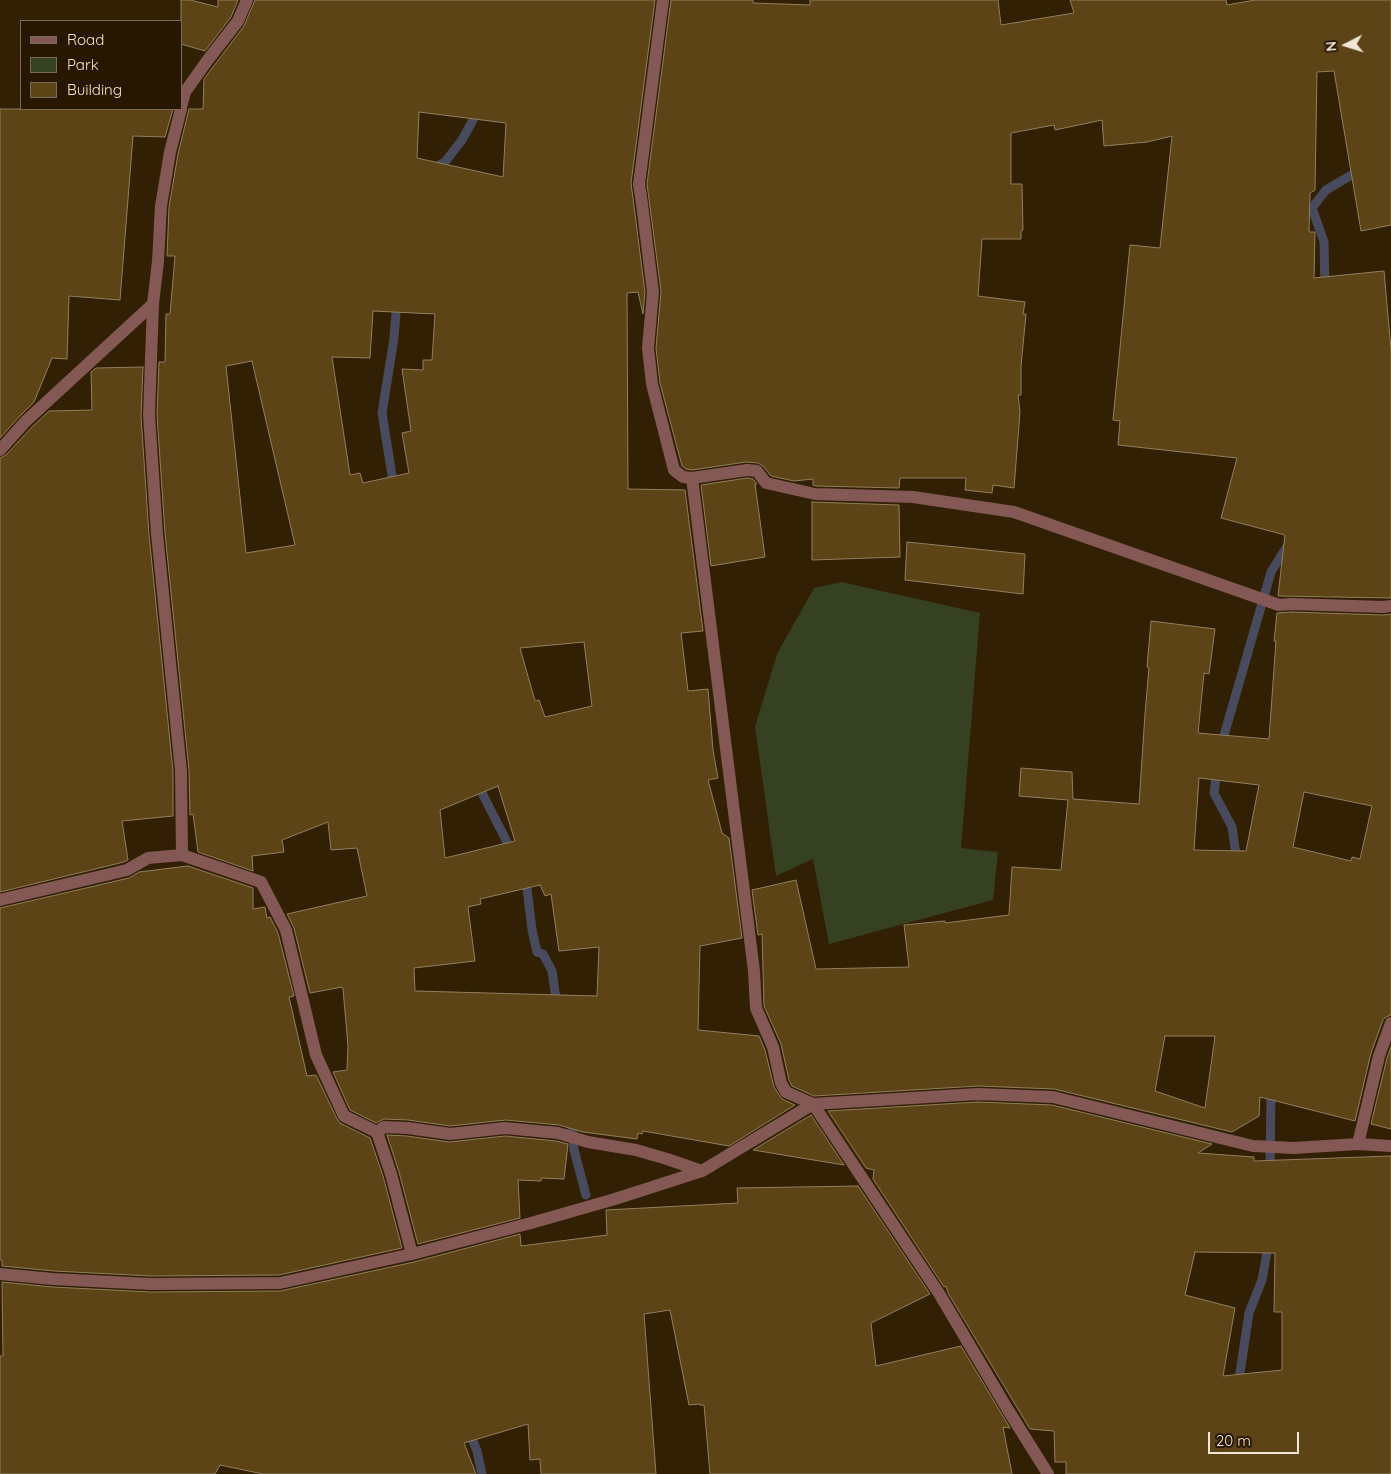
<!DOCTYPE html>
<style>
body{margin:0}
#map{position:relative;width:1391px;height:1474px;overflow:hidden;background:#312003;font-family:Quicksand,sans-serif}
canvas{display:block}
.legend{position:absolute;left:20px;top:20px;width:162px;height:90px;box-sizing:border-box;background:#271700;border:1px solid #786a56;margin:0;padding:6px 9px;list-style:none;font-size:15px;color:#f1e6d6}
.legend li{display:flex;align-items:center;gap:10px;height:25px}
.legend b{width:25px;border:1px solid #786a56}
.north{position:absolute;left:1321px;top:20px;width:50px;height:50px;-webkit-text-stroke:4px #271700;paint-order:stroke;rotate:265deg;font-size:14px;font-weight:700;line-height:20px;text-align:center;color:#f1e6d6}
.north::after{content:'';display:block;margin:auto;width:18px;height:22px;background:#f1e6d6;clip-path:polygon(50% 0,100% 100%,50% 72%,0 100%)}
.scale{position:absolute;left:1208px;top:1432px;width:91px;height:22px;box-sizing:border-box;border:2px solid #f1e6d6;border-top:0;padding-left:6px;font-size:15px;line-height:18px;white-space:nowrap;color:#f1e6d6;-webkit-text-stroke:4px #271700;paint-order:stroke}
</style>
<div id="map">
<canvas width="1391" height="1474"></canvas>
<ul class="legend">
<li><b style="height:6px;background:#845854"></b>Road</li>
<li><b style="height:14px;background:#364121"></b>Park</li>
<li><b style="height:14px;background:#5d4416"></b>Building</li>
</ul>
<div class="north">N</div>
<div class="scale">20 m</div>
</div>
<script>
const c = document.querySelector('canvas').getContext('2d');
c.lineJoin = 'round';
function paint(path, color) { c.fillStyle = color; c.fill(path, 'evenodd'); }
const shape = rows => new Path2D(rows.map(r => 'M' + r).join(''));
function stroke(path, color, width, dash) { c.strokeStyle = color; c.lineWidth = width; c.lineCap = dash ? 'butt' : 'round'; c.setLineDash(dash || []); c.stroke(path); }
paint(shape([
 [841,582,980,613,961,848,998,852,993,900,829,944,813,859,776,876,755,727,777,654,814,588]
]), '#364121');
stroke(shape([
 [435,173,438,166,445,162,462,140,474,118,475,109],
 [1325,288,1324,242,1312,208,1326,190,1360,170],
 [394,488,382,413,394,338,397,300],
 [1221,746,1271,572,1289,543],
 [1217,768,1214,793,1232,827,1237,862],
 [477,783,512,852],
 [524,877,526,880,532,930,537,952,543,954,552,971,557,1006],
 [571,1118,574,1150,586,1195],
 [1270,1172,1271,1090],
 [1238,1386,1249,1313,1262,1280,1269,1242],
 [469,1431,477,1451,482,1474]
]), '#484b5e', 9);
const building = shape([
 [181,0,190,0,218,7,218,0,238,0,231,17,205,51,181,44,181,0],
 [255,0,655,0,631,183,645,292,643,314,638,292,627,293,628,489,685,490,703,631,681,633,688,691,708,689,713,750,718,778,708,780,722,833,729,838,742,938,700,946,698,1030,759,1036,765,1050,774,1087,782,1099,795,1105,729,1146,643,1131,642,1134,638,1133,637,1139,583,1132,559,1125,506,1120,450,1126,408,1120,384,1119,376,1123,350,1110,333,1072,347,1070,348,1046,343,989,342,987,310,993,294,928,287,914,367,896,357,848,331,850,328,822,282,840,284,852,252,856,253,871,198,852,193,814,190,815,189,770,165,533,157,415,159,362,165,362,166,314,170,314,175,256,167,256,169,207,178,154,189,109,203,109,204,79,244,26,255,0],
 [419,112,506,123,503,177,417,158,419,112],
 [373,311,435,314,432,360,423,360,423,370,402,369,411,431,402,433,409,473,363,483,360,473,350,475,332,357,370,358,373,311],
 [252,361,295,545,246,553,226,366,252,361],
 [584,642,592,706,545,717,539,700,535,701,520,648,584,642],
 [498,786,515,841,445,858,440,810,498,786],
 [540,885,545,896,551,894,559,951,599,947,597,996,415,991,414,968,475,961,468,907,481,904,480,899,540,885],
 [671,0,753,0,753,3,810,5,810,0,998,0,1001,25,1074,13,1070,0,1226,0,1227,5,1255,0,1391,0,1391,225,1361,231,1334,71,1317,72,1315,190,1310,193,1309,232,1315,232,1314,278,1384,271,1391,349,1391,598,1278,596,1285,535,1221,518,1237,458,1118,445,1120,421,1113,420,1130,245,1160,248,1172,136,1147,142,1104,146,1102,120,1055,130,1054,125,1011,133,1011,184,1022,184,1023,230,1021,231,1021,239,982,239,978,296,1025,302,1023,314,1026,314,1021,366,1021,395,1018,395,1020,412,1014,488,993,485,992,493,965,490,966,478,900,478,899,488,816,486,813,485,813,479,794,481,771,476,763,466,758,463,746,462,692,470,686,469,682,466,660,383,656,348,661,291,647,184,671,0],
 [0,109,173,109,165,137,133,136,120,300,69,296,67,359,52,358,34,402,20,416,0,438,0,109],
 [143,367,141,416,149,535,173,771,173,816,122,821,128,860,124,862,0,892,0,458,6,455,32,427,49,411,92,410,91,372,96,368,143,367],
 [747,478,753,479,757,484,755,484,765,557,711,566,701,485,747,478],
 [812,502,899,505,900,557,812,560,812,502],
 [907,542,1025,554,1023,594,905,580,907,542],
 [1291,612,1383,615,1391,614,1391,1015,1386,1017,1383,1020,1371,1053,1355,1121,1260,1097,1259,1116,1232,1132,1054,1089,978,1086,814,1096,792,1086,789,1080,781,1044,764,1006,762,934,758,935,752,890,796,880,816,969,909,967,904,925,945,921,945,923,1009,915,1012,867,1061,870,1068,800,1019,796,1021,768,1072,772,1073,799,1139,804,1145,714,1149,668,1147,667,1151,621,1215,629,1209,674,1204,673,1198,733,1269,739,1276,641,1274,641,1277,613,1291,612],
 [1199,778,1259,785,1246,851,1194,850,1199,778],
 [1304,792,1372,806,1360,859,1352,857,1351,861,1293,847,1304,792],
 [1165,1036,1215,1036,1205,1108,1155,1091,1165,1036],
 [188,866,253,888,253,909,265,907,267,918,270,917,278,933,294,996,289,997,307,1076,316,1075,337,1119,340,1123,370,1138,383,1176,402,1248,279,1275,151,1276,54,1271,2,1266,2,1260,0,1260,0,908,129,878,139,872,188,866],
 [1391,1047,1391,1129,1371,1124,1387,1058,1391,1047],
 [978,1102,1052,1105,1212,1144,1198,1153,1254,1157,1254,1161,1391,1156,1391,1474,1066,1474,1066,1462,1055,1462,1054,1431,1030,1429,948,1293,946,1286,944,1287,873,1179,874,1170,866,1168,828,1111,978,1102],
 [1195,1252,1275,1253,1274,1312,1282,1312,1282,1370,1223,1376,1235,1308,1185,1295,1195,1252],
 [811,1115,844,1165,753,1150,811,1115],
 [387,1135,407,1136,449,1142,505,1136,556,1141,568,1144,564,1179,541,1178,541,1181,518,1180,520,1218,418,1244,399,1172,387,1135],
 [858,1186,930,1294,871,1323,876,1366,961,1346,1010,1428,1003,1427,1012,1474,710,1474,704,1405,700,1405,700,1404,689,1405,670,1310,644,1314,656,1474,541,1474,540,1459,530,1460,528,1424,464,1443,476,1474,263,1474,220,1465,215,1474,0,1474,0,1356,3,1356,2,1282,53,1287,151,1292,280,1291,414,1262,520,1234,521,1246,607,1235,606,1210,738,1203,737,1188,858,1186]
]);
paint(building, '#5d4416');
stroke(building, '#927f60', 1);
stroke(shape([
 [663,0,639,184,642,204,653,292,648,348,652,384,674,470,683,477,692,478,754,971,756,1008,773,1047,781,1083,786,1092,813,1104,940,1295,1008,1410,1048,1474],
 [181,107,185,92,207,61,238,21,247,0],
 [181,109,170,152,161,206,158,261,153,304,149,415,157,534,181,771,182,855,261,882,286,930,316,1055,344,1116,377,1132,391,1174,412,1254],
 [0,450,26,421,153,304],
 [692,478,747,470,757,471,766,483,815,494,913,497,1014,512,1279,605,1291,604,1383,607,1391,606],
 [0,900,127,870,148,858,182,855],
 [377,1132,384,1127,408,1128,450,1134,505,1128,558,1133,588,1142,636,1150,667,1159,702,1171],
 [1358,1144,1379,1056,1391,1023],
 [0,1274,53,1279,151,1284,280,1283,412,1254,531,1223,615,1199,702,1171,813,1104,978,1094,1053,1097,1253,1146,1294,1148,1358,1144,1391,1146]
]), '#845854', 12);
</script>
